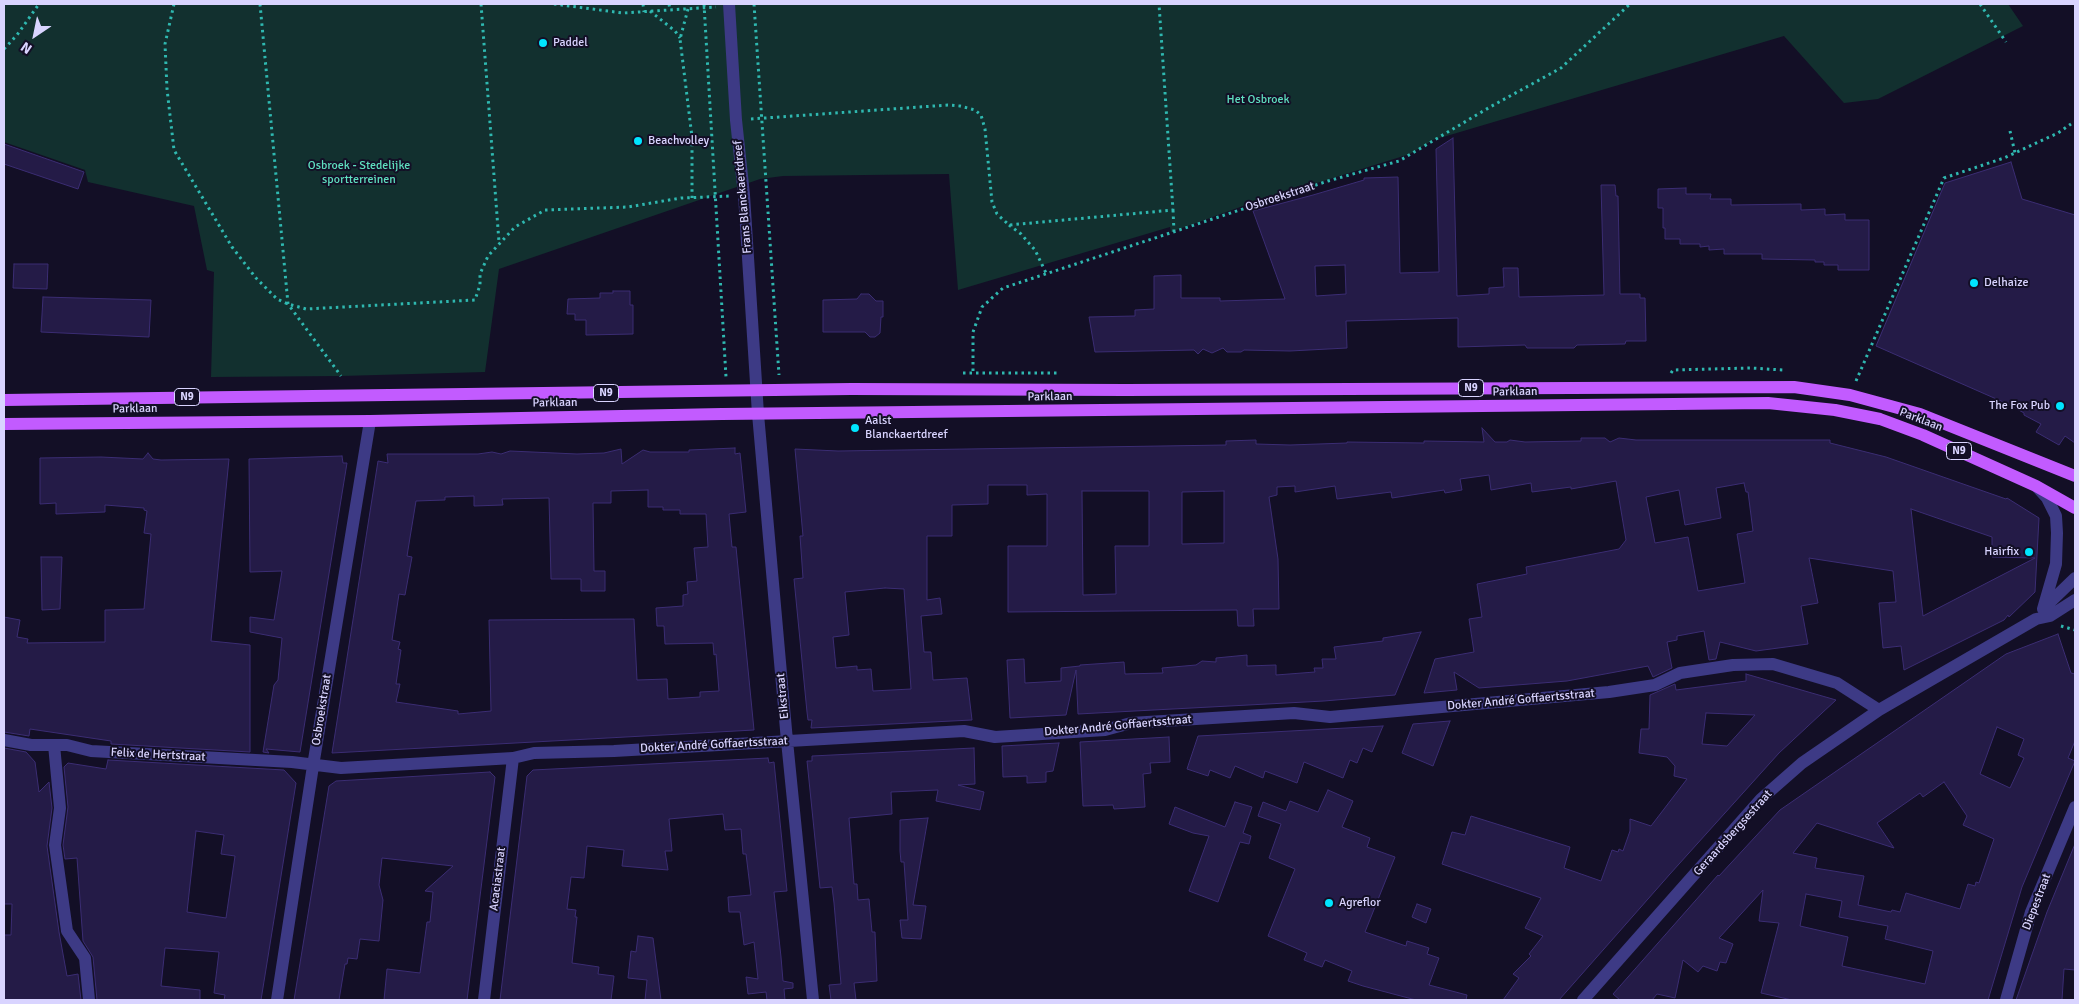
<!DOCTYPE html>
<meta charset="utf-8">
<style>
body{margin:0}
#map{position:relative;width:2079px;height:1004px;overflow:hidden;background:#130f26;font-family:Signika,sans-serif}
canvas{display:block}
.frame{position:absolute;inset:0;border:5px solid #d9d4ff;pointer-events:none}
.north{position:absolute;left:10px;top:10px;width:50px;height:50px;-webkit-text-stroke:4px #130f26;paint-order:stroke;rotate:214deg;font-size:14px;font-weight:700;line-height:20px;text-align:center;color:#d9d4ff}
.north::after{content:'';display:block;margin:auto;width:18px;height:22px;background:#d9d4ff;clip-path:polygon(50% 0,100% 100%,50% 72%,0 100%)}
</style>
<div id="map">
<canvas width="2079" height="1004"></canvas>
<div class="frame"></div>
<div class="north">N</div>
</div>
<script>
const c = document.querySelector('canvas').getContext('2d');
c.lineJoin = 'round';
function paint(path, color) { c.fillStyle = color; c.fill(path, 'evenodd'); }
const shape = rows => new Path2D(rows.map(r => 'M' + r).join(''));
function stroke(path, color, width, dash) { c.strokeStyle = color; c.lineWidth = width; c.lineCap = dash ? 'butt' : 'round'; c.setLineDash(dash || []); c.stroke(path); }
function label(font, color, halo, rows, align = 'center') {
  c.font = font + ' Signika,sans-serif'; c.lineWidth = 4; c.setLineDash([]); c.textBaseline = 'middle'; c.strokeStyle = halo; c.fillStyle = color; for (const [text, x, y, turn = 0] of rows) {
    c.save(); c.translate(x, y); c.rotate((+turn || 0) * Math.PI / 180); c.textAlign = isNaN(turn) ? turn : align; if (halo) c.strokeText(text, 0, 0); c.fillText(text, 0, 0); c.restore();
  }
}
paint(shape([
 [4,4,2008,4,2023,26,1878,99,1844,103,1784,36,1433,140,1410,154,1243,206,1171,232,1170,227,958,290,949,174,783,176,760,179,499,269,485,372,341,376,211,377,214,272,207,270,194,206,88,182,85,170,4,142]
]), '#12302f');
const building = shape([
 [1453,138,1457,296,1489,294,1489,288,1504,287,1503,268,1518,268,1519,297,1604,295,1601,185,1615,185,1616,196,1618,196,1620,294,1640,294,1640,298,1645,298,1646,341,1626,341,1625,344,1577,345,1574,348,1527,348,1525,345,1458,347,1458,318,1346,321,1347,348,1290,351,1244,350,1241,352,1227,352,1223,348,1212,353,1203,349,1198,354,1194,350,1095,352,1089,317,1135,316,1135,310,1154,309,1154,276,1181,275,1181,298,1220,298,1220,301,1285,299,1253,211,1313,195,1364,180,1364,178,1398,177,1400,273,1439,272,1436,149,1453,138],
 [1345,265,1346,294,1316,296,1315,266,1345,265],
 [4,144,84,172,78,189,4,164,4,144],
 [2011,162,2022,199,2075,215,2075,443,2065,436,2059,445,2036,432,2041,424,2024,415,2024,413,2010,405,1876,346,1945,183,2011,162],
 [1686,188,1686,194,1711,194,1710,199,1731,199,1731,205,1801,204,1801,210,1825,209,1825,215,1845,214,1845,220,1869,220,1869,270,1838,270,1838,265,1824,265,1824,262,1815,262,1815,260,1762,259,1762,254,1724,254,1724,249,1709,250,1709,246,1700,247,1700,244,1680,244,1680,239,1665,239,1665,228,1663,228,1663,208,1658,208,1658,189,1686,188],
 [14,264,48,264,47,289,13,288,14,264],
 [613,291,630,291,630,305,633,305,633,334,586,335,586,320,575,320,575,314,567,314,568,299,600,298,600,293,613,293,613,291],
 [861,294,869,294,876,301,883,301,883,317,881,317,880,333,875,337,870,337,865,332,823,332,823,300,857,299,861,294],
 [43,297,151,300,149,337,41,332,43,297],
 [1482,428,1495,442,1507,442,1510,440,1525,442,1581,441,1581,438,1605,438,1610,442,1619,438,1636,440,1830,440,1830,443,1886,457,2006,499,2007,498,2039,518,2035,592,2009,617,2008,615,2004,620,1904,670,1901,646,1883,648,1879,603,1896,602,1893,571,1809,558,1818,603,1801,606,1808,644,1756,651,1720,642,1716,659,1709,660,1704,631,1677,636,1677,640,1667,642,1672,668,1653,677,1648,666,1567,681,1479,688,1454,672,1457,690,1424,693,1435,659,1474,652,1469,619,1482,617,1477,584,1527,574,1526,567,1619,549,1626,540,1616,481,1571,489,1571,487,1532,492,1531,483,1491,490,1489,475,1460,479,1462,490,1445,493,1444,490,1392,498,1391,492,1337,499,1335,486,1295,492,1295,486,1277,487,1277,495,1269,497,1278,559,1279,609,1253,609,1254,626,1238,626,1237,610,1008,612,1008,546,1047,546,1047,494,1027,495,1027,485,988,485,988,504,952,505,952,536,927,536,927,600,940,598,942,614,921,616,924,652,931,652,933,680,967,678,972,720,811,728,812,720,808,720,807,712,794,579,803,578,800,536,803,536,795,449,838,451,1226,445,1226,441,1256,440,1256,444,1290,445,1347,443,1347,442,1424,443,1424,441,1484,442,1482,428],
 [1744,483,1746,492,1748,492,1753,531,1737,534,1745,583,1698,591,1688,537,1655,543,1646,497,1679,490,1685,525,1721,518,1716,488,1744,483],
 [1082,491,1149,491,1149,546,1115,546,1116,594,1083,595,1082,491],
 [1224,491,1224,543,1182,544,1182,492,1224,491],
 [1911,509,1992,537,1992,557,2035,558,1923,616,1911,509],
 [885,588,904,589,911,689,873,691,871,669,857,670,857,666,836,668,833,637,849,635,845,592,885,588],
 [735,448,735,454,740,453,746,512,729,514,732,547,736,547,754,730,332,753,378,461,388,463,387,454,478,454,492,452,501,454,510,451,577,454,604,453,621,449,622,464,643,450,650,452,689,452,689,450,735,448],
 [648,490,648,507,663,507,663,510,680,510,680,514,706,514,708,547,694,548,697,581,687,582,688,594,683,595,683,606,656,608,657,626,664,626,665,644,713,643,714,655,716,654,719,691,700,692,700,697,668,699,667,679,637,680,634,619,489,620,491,711,458,714,458,711,396,702,400,684,396,684,401,650,398,649,400,642,392,640,399,594,405,595,412,557,407,556,416,501,445,500,445,497,474,496,474,506,503,505,502,499,549,498,551,579,581,579,581,591,605,591,605,571,594,571,593,503,611,503,611,491,648,490],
 [148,453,153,459,161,460,229,459,211,641,250,645,250,752,111,744,111,741,30,729,29,736,4,732,4,617,20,620,17,637,28,639,27,643,105,642,105,610,144,609,151,534,144,533,147,511,144,510,144,508,105,505,105,512,56,514,56,503,40,504,40,458,101,457,143,459,148,453],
 [342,456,343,463,347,463,300,752,266,749,269,753,263,752,274,685,278,680,282,638,250,632,250,617,274,620,282,571,250,572,249,459,342,456],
 [41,557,62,557,60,609,42,610,41,557],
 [1421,632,1395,695,1324,701,1078,714,1076,670,1066,715,1010,718,1007,660,1024,659,1025,683,1061,681,1061,668,1080,666,1080,665,1124,662,1125,674,1163,673,1162,668,1196,665,1202,661,1216,662,1216,658,1247,655,1247,666,1276,665,1276,675,1315,672,1314,668,1323,668,1322,659,1336,659,1334,647,1383,641,1383,638,1421,632],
 [2058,634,2071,673,2075,674,2075,741,2068,758,2075,761,2022,887,1988,1000,1792,1000,1761,993,1779,923,1759,921,1763,890,1719,938,1733,944,1726,963,1720,962,1717,971,1703,966,1698,972,1683,960,1675,998,1657,994,1652,1000,1620,1000,1613,994,1718,875,1719,876,1780,810,2006,654,2058,634],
 [1997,727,2024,739,2018,755,2024,758,2010,788,1980,774,1997,727],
 [1944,782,1967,816,1963,825,1994,839,1979,883,1976,882,1975,886,1968,884,1960,909,1906,893,1900,912,1892,910,1891,912,1858,905,1864,876,1815,868,1817,858,1793,853,1817,823,1894,848,1877,823,1920,793,1923,797,1944,782],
 [1806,894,1842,901,1839,917,1888,926,1885,939,1933,951,1925,984,1842,966,1848,937,1800,926,1806,894],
 [1746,674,1836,700,1779,753,1670,874,1559,1000,1503,1000,1519,978,1513,974,1531,956,1529,954,1543,936,1525,928,1541,898,1442,864,1452,832,1465,835,1471,816,1570,847,1564,868,1601,881,1612,850,1618,852,1619,849,1623,851,1630,831,1630,819,1651,826,1687,779,1674,776,1675,766,1667,757,1639,753,1641,729,1649,729,1650,695,1675,684,1676,690,1746,681,1746,674],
 [1706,713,1755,715,1727,746,1702,744,1706,713],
 [1450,721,1433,766,1402,753,1413,724,1450,721],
 [1383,726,1372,752,1363,748,1357,763,1350,760,1343,778,1304,762,1297,783,1265,771,1263,778,1235,766,1230,778,1210,770,1208,776,1187,769,1198,736,1383,726],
 [1169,737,1170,762,1150,763,1151,773,1143,774,1145,807,1114,809,1113,805,1083,806,1080,742,1169,737],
 [1059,743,1053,771,1046,772,1046,782,1027,783,1027,776,1003,777,1002,746,1059,743],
 [4,748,26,752,35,762,39,792,49,782,52,808,47,846,59,932,67,976,78,974,81,1000,4,1000,4,935,11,935,12,904,4,904,4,748],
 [974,748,975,784,958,785,984,792,980,810,936,801,938,790,891,792,892,814,849,818,854,884,857,884,858,900,869,899,872,932,875,932,877,981,854,983,856,1000,831,1000,829,985,841,984,834,903,832,887,820,888,807,761,812,761,812,756,974,748],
 [768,758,769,763,774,762,787,891,774,892,781,957,783,981,793,983,793,988,784,989,785,1000,767,1000,766,992,748,994,746,977,758,979,754,942,744,945,740,912,729,912,728,897,751,895,746,854,743,854,741,829,725,830,723,814,669,819,672,851,665,851,668,870,622,866,624,850,587,846,584,878,571,877,567,909,576,910,575,917,577,917,572,963,599,967,598,974,614,976,611,1000,500,1000,527,776,533,770,768,758],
 [108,760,284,770,296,783,261,1000,224,1000,225,995,214,993,219,952,165,948,161,986,200,990,200,1000,97,1000,93,957,83,941,77,858,65,859,63,845,68,807,64,767,68,763,106,769,108,760],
 [196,831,224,835,221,854,235,856,226,918,187,912,196,831],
 [490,772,495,777,467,1000,384,1000,387,969,420,973,427,922,430,922,433,892,425,891,453,866,382,858,379,885,383,900,379,941,360,939,357,959,348,958,347,964,345,964,339,1000,294,1000,329,786,336,781,490,772],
 [1328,790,1353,801,1342,827,1370,838,1367,847,1395,857,1365,932,1406,946,1407,941,1429,948,1427,954,1439,958,1429,985,1467,995,1466,1000,1416,1000,1363,986,1348,981,1352,971,1325,960,1322,967,1304,960,1307,953,1268,936,1295,869,1269,858,1281,824,1258,816,1263,802,1286,811,1290,801,1318,812,1328,790],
 [1235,802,1252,807,1243,833,1251,836,1249,844,1240,842,1218,902,1189,891,1209,836,1193,833,1169,824,1175,807,1225,827,1235,802],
 [928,818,913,905,926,906,921,939,902,938,900,920,908,920,904,862,901,862,900,851,900,820,928,818],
 [2075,844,2075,970,2064,969,2062,1000,2016,1000,2047,912,2075,844],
 [1417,904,1431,909,1426,923,1412,917,1417,904],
 [638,936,653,938,661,1000,645,1000,647,980,628,978,631,951,636,952,638,936]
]);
paint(building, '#241b47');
stroke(building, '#3b2d73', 1);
stroke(shape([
 [174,4,165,44,167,89,174,150,232,247,256,278,277,299,288,304,306,309,475,300,480,285,480,274,488,256,515,227,545,210,628,207,681,198,731,196],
 [260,4,288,304,341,376],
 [481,4,499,242],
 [554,4,623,13,716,7],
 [643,4,644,12],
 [669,4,670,10],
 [704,4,726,377],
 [754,4,779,375],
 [1980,4,2006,42],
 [688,9,680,39,692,137,692,198],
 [650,11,675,31,680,38],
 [4,49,17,35,39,4],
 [751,119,948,105,960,106,975,110,981,115,985,129,992,202,997,214,1009,225,1173,210,1159,4],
 [2010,131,2015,153],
 [1173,210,1174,232],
 [1009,225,1021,234,1035,250,1046,273],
 [973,371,973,332,982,307,1003,288,1328,181,1399,161,1490,107,1561,68,1630,4],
 [963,373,1059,373],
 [1671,373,1673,370,1751,368,1783,370],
 [1856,381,1944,178,2004,158,2058,133,2071,124],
 [2061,626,2075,630]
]), '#2fb8b0', 3, [2.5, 4]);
stroke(shape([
 [729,4,736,120,744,195,758,414,787,741,813,1000],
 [2037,487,2047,498,2056,516,2057,533,2056,564,2043,609],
 [2043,609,2075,578],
 [4,740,31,745,67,745,91,751,292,762,341,768,513,758,534,753,614,751,964,731,995,737,1105,730,1131,723,1294,713,1330,717,1609,692,1655,685,1680,673,1733,665,1773,664,1837,683,1879,710],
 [54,745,60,808,55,845,67,931,85,958,89,1000],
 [277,1000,313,766,370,421],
 [484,1000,513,758],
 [1583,1000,1761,799,1802,763,1879,710,2036,619,2050,616,2075,600],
 [2006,1000,2031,912,2075,807]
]), '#3d3a85', 12);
stroke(shape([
 [4,400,851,389,1126,390,1794,387,1850,395,1920,414,2075,476],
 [4,424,370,421,722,414,1768,403,1835,410,1880,419,1923,435,2036,486,2075,508]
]), '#c25bff', 12);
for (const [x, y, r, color] of [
 [543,43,5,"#00e5ff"],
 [638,141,5,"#00e5ff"],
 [1974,283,5,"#00e5ff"],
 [2060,406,5,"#00e5ff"],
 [855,428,5,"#00e5ff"],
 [2029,552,5,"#00e5ff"],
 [1329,903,5,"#00e5ff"]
]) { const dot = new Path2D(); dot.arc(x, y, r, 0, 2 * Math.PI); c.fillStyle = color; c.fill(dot); stroke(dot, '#130f26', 2); }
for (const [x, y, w] of [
 [1471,388,25],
 [606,393,25],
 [187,397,25],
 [1959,451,25]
]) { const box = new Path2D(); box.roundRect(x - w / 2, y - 8.5, w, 17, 4); c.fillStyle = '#130f26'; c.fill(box); stroke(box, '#d9d4ff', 1); }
label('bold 11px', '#d9d4ff', null, [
 ["N9",1471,388],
 ["N9",606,393],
 ["N9",187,397],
 ["N9",1959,451]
]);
label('12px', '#d9d4ff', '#130f26', [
 ["Paddel",553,43],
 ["Beachvolley",648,141],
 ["Delhaize",1984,283],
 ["The Fox Pub",2050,406,"right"],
 ["Aalst",865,421],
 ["Blanckaertdreef",865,435],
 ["Hairfix",2019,552,"right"],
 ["Agreflor",1339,903]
], 'left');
label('12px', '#5fe0c0', '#130f26', [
 ["Het Osbroek",1258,100],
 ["Osbroek - Stedelijke",359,166],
 ["sportterreinen",359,180]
]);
label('12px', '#d9d4ff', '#130f26', [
 ["Frans Blanckaertdreef",743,197,-95],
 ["Osbroekstraat",1280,197,-18],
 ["Parklaan",1515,392,-1],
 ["Parklaan",1050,397,-1],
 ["Parklaan",555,403,-1],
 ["Parklaan",135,409,-1],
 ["Parklaan",1921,420,21],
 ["Eikstraat",783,696,-95],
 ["Dokter André Goffaertsstraat",1521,700,-5],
 ["Osbroekstraat",322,710,-81],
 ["Dokter André Goffaertsstraat",1118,726,-5],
 ["Dokter André Goffaertsstraat",714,745,-3],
 ["Felix de Hertstraat",158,755,3],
 ["Geraardsbergsestraat",1733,833,-48],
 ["Acaciastraat",498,879,-83],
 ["Diepestraat",2037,902,-69]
]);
</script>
